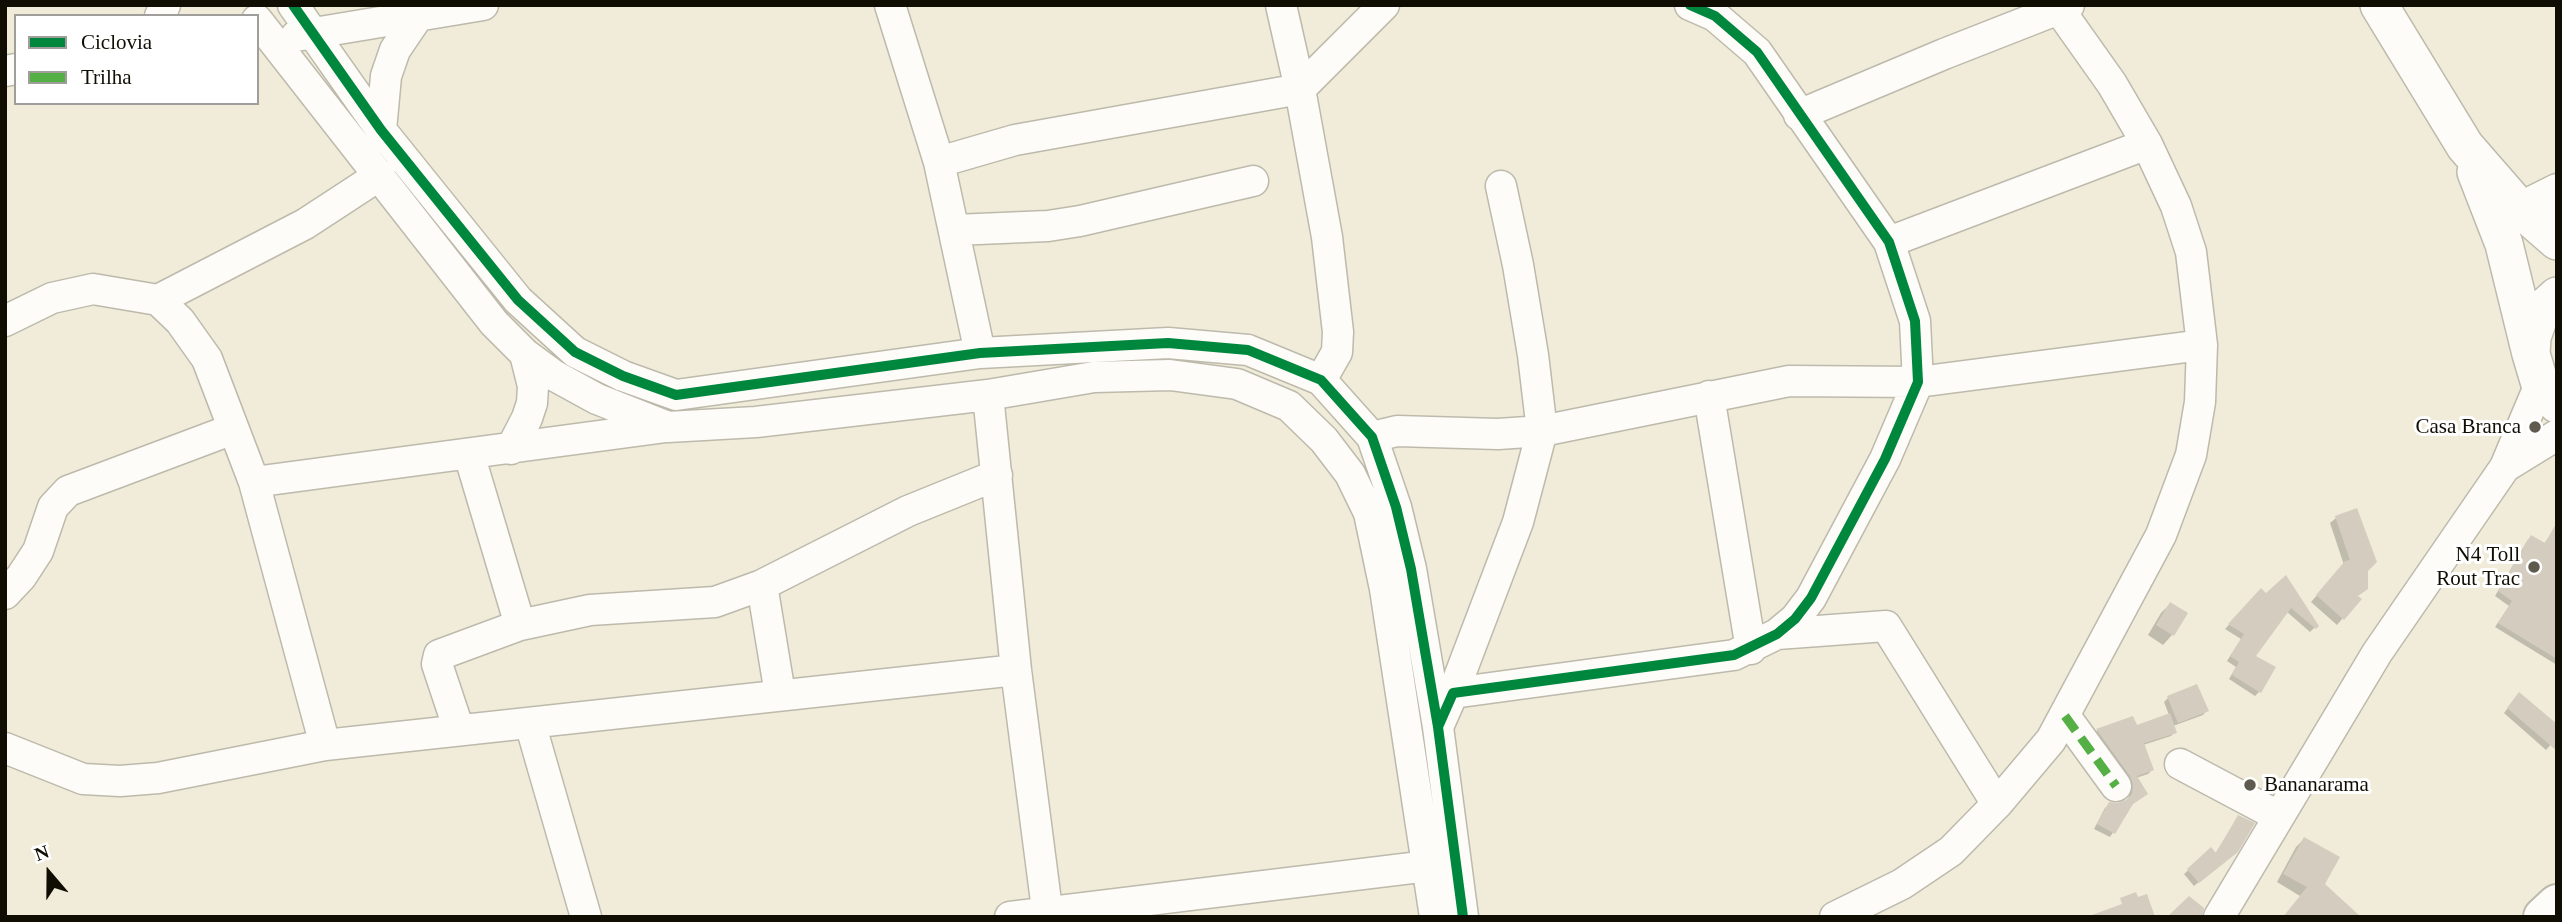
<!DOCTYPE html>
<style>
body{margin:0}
#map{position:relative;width:2562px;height:922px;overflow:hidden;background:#f0ecd9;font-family:Georgia,serif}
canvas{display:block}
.frame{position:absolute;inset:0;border:7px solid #100d03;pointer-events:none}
.legend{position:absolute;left:14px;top:14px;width:245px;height:91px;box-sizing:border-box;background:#fff;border:2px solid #9f9e9a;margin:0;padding:9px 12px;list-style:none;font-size:21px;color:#100d03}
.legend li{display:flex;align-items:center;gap:14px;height:35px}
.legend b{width:35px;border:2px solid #9f9e9a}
.north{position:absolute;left:14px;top:838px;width:70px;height:70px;-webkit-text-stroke:5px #fff;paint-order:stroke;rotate:340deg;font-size:19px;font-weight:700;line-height:28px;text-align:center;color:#100d03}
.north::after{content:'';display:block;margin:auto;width:24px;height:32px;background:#100d03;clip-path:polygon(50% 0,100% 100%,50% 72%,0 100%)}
</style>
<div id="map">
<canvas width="2562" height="922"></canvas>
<div class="frame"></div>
<ul class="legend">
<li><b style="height:9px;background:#00873e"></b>Ciclovia</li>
<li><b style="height:9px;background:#54b044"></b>Trilha</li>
</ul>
<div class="north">N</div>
</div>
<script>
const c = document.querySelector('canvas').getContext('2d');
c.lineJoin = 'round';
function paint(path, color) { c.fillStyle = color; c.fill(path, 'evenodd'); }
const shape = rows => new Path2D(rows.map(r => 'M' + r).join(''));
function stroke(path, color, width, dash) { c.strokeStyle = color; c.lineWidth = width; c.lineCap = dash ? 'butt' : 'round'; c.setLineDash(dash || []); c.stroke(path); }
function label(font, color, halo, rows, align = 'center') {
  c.font = font + ' Georgia,serif'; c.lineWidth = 6; c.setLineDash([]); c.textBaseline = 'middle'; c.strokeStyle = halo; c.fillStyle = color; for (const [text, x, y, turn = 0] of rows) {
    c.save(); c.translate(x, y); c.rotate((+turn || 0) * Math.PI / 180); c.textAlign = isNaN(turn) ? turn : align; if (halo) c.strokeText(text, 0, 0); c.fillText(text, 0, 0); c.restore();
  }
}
paint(shape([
 [2336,518,2366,571,2357,597,2359,599,2337,625,2311,602,2344,565,2330,523],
 [2557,525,2557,665,2495,627,2509,606,2495,596,2527,541,2531,537,2544,544],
 [2286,578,2316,626,2310,632,2286,611,2254,656,2259,692,2255,696,2229,679,2236,667,2227,661,2241,639,2225,629,2261,590,2266,595],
 [2170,604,2186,613,2172,635,2163,645,2148,635,2161,613],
 [2168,698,2207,710,2203,715,2173,726,2175,732,2171,736,2143,745,2152,770,2148,774,2136,778,2146,794,2130,806,2110,837,2094,829,2105,808,2110,804,2117,805,2128,800,2130,790,2126,780,2093,735,2097,731,2132,718,2136,728,2169,715,2164,702],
 [2515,699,2557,738,2546,750,2504,713],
 [2238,817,2231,856,2194,886,2184,874,2211,850,2215,854],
 [2304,839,2323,884,2300,896,2277,882,2296,847]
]), '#0003');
paint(shape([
 [2357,508,2377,562,2368,571,2368,589,2358,596,2362,599,2344,620,2316,595,2345,561,2350,560,2335,516],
 [2557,522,2557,659,2498,623,2512,601,2498,591,2531,535,2545,543],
 [2286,575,2319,626,2316,629,2291,608,2256,656,2276,667,2261,693,2232,675,2239,662,2230,656,2244,634,2228,624,2261,588,2266,593],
 [2170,602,2188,613,2174,636,2156,625],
 [2197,684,2209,711,2178,723,2167,696],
 [2519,692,2557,724,2557,751,2507,708],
 [2170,713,2177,733,2144,743,2154,770,2137,776,2148,794,2133,804,2115,834,2097,824,2109,802,2117,803,2126,800,2132,794,2133,785,2130,776,2096,729,2133,716,2137,725],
 [2238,815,2255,823,2238,852,2199,883,2187,869,2211,847,2216,853],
 [2304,837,2340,857,2325,884,2361,917,2283,917,2307,887,2283,874],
 [2136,892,2138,897,2147,894,2155,917,2093,917,2092,915,2122,904,2120,898],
 [2189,896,2204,908,2202,917,2167,917]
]), '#d3ccbf');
const minor = shape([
 [293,5,381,130,518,300,575,352,623,376,676,395,980,353,1168,343,1248,350,1321,380,1372,437,1396,507,1411,569,1438,727,1463,917],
 [890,5,939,162,980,353],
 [1281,5,1300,89,1327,237,1338,332,1337,352,1321,380],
 [160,16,165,5],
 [257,20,494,323,525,354,555,376,597,399,668,427,756,422,988,395,1094,377,1170,375,1237,384,1289,406,1324,440,1350,474,1369,513,1385,589,1435,917],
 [296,36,483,5],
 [5,71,16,69],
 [1799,115,1944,54,2069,5],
 [381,130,386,76,395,50,418,16],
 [939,162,1015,140,1300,89,1384,5],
 [2513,220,2519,208,2557,189],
 [955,230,1048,226,1080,221,1253,181],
 [1889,242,2147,144],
 [158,300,305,224,380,175],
 [5,321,52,298,93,289,158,300,180,321,207,359,254,482,325,745],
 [988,395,1016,670,1048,917],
 [1709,396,1751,649],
 [1372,437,1397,431,1498,434,1542,431,1789,381,1918,382,2202,345],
 [511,449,527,418,532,403,533,386,525,354],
 [2505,467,2557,435],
 [254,482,666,427],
 [5,594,21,577,38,551,53,507,68,491,233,429],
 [520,625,590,610,715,602,762,585],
 [1777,634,1886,626,1997,804],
 [1453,693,1518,522,1542,431,1533,355,1518,265,1501,186],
 [780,694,762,585,908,511,997,475],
 [2065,716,2116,786],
 [530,723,586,917],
 [1438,727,1453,693,1734,655,1777,634,1795,619,1811,598,1885,459,1918,382,1915,321,1889,242,1757,52,1715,16,1690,5],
 [459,730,437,664,439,655,520,625,469,454],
 [5,748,83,779,120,781,158,778,325,745,1016,670],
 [2180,764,2278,816],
 [1010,917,1428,866],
 [1835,917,1902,884,1951,851,1997,804,2051,740,2161,535,2191,455,2200,402,2202,345,2191,252,2176,206,2147,144,2112,84,2056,5],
 [2219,917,2377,653,2505,467,2540,384]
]);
const major = shape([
 [2379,5,2465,146,2519,208,2557,241],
 [2476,172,2504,244,2531,354],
 [2557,296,2547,305,2538,320,2532,337,2531,354,2540,384,2557,404]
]);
const highway = shape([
 [2519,208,2557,219],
 [2543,917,2557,904]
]);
stroke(minor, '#bdbaac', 33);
stroke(major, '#bdbaac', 40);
stroke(highway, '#bdbaac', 42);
stroke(minor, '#fdfcf9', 30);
stroke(major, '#fdfcf9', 37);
stroke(highway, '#fdfcf9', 38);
stroke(shape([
 [2065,716,2116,786]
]), '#54b044', 9, [18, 9]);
stroke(shape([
 [293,5,381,130,518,300,575,352,623,376,676,395,980,353,1168,343,1248,350,1321,380,1372,437,1396,507,1411,569,1438,727,1463,917],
 [1438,727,1453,693,1734,655,1777,634,1795,619,1811,598,1885,459,1918,382,1915,321,1889,242,1757,52,1715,16,1690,5]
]), '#00873e', 10);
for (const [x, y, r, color] of [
 [2535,427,7,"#5e5b4e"],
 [2534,567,7,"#5e5b4e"],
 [2250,785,7,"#5e5b4e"]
]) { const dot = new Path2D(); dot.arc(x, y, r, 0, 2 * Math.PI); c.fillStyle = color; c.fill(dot); stroke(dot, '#fff', 2.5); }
label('21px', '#100d03', '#fff', [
 ["Casa Branca",2521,427],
 ["N4 Toll",2520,555],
 ["Rout Trac",2520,579],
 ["Bananarama",2264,785,"left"]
], 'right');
</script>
